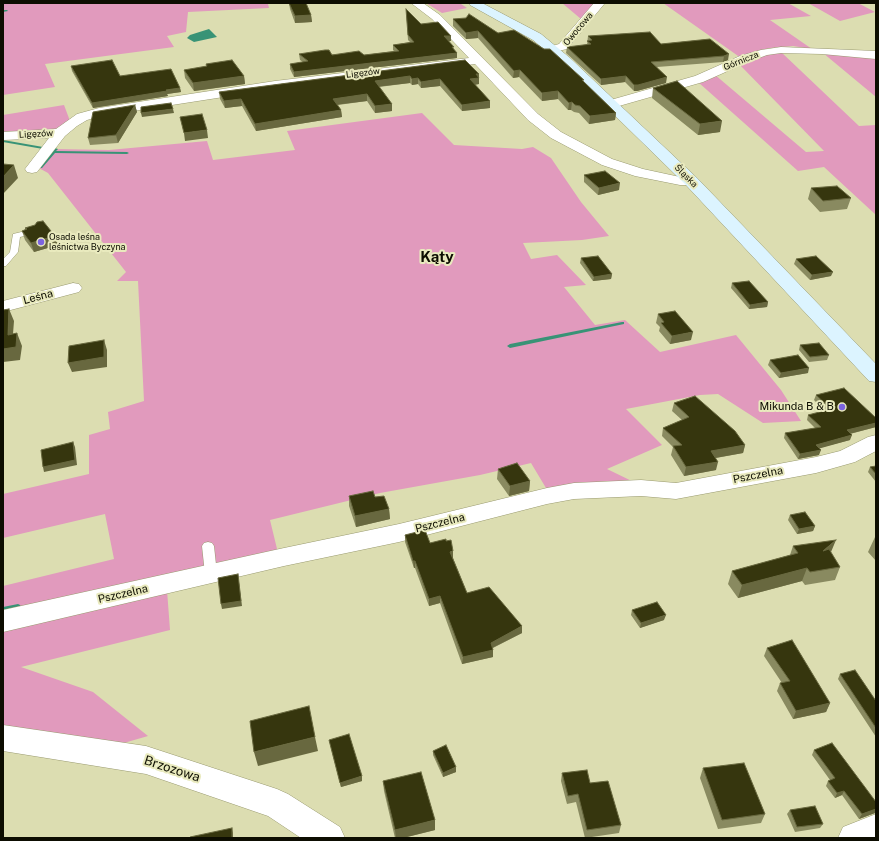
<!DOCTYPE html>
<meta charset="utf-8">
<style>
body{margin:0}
#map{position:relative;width:879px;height:841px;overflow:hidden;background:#dcddb1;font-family:"Public Sans",sans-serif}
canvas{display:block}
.frame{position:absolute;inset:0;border:4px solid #0d0d01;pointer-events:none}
</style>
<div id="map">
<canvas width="879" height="841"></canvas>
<div class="frame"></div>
</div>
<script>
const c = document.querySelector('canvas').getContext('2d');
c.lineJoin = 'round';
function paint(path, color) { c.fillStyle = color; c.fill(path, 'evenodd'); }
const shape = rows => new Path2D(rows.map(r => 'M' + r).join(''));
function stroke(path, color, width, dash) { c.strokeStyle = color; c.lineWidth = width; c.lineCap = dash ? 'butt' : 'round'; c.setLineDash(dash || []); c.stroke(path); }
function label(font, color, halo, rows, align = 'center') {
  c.font = font + ' "Public Sans",sans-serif'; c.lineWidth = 4; c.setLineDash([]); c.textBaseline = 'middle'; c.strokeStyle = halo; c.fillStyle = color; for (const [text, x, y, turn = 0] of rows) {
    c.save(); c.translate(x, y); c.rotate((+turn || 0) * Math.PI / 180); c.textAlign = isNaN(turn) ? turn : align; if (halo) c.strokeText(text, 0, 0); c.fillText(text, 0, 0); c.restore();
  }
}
paint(shape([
 [3,3,288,3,268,4,269,8,188,12,186,32,167,36,174,47,45,64,55,87,3,95],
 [426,3,465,3,461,4,467,8,442,13],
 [562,3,596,3,581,19],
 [663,3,788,3,811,16,770,20,812,49,793,46,770,48,762,50,741,58],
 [808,3,858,3,875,12,840,21],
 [780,51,859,126,876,125,876,215,824,167,798,171,698,82,714,74,806,152,824,151,738,63],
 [823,53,876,58,876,97],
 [64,105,70,121,57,131,3,133,3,115],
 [422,113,454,145,522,149,533,147,551,158,581,202,609,236,582,240,523,243,531,259,557,255,586,285,564,287,595,325,625,320,660,352,736,335,781,390,801,421,763,423,718,394,700,395,626,409,662,445,607,469,640,485,549,493,531,463,480,475,380,493,270,520,278,553,3,615,3,586,114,559,105,514,3,538,3,494,89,474,89,435,110,429,108,412,144,401,138,281,117,281,126,272,48,173,37,167,53,149,109,150,207,141,213,160,295,150,287,131],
 [167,590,170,630,21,667,93,692,148,736,110,747,3,732,3,630]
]), '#e19abd');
paint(shape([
 [209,29,217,37,194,42,187,38,190,35]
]), '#389376');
paint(shape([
 [3,10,7,10,8,11,3,12,3,10],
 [3,140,43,147,45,148,43,149,3,142,3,140],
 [55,148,58,149,56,151,127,152,129,153,127,154,55,153,42,168,40,168,40,166,55,148],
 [622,322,624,322,624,324,510,348,507,346,510,344,622,322],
 [18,604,20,605,21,607,20,609,3,613,3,607,18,604]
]), '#389376');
const service = shape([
 [34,229,38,231,37,233,20,237,18,252,6,266,3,266,3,259,10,252,13,234,34,229],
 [208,542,212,543,214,546,217,574,215,577,211,579,207,577,205,574,202,546,204,543,208,542]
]);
const minor = shape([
 [411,3,423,3,440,15,538,114,561,132,612,159,643,169,680,177,696,178,698,181,696,184,691,185,680,185,635,176,602,165,551,138,528,120,475,64,275,89,101,116,87,120,77,126,65,136,37,172,32,173,27,172,25,169,49,138,3,140,3,132,56,129,77,114,99,108,275,81,469,58,432,19,411,3],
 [594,3,605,3,567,49,553,52,549,51,547,49,549,47,559,44,594,3],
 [781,47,876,51,876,59,822,54,781,53,767,55,748,62,703,82,612,108,607,107,606,104,607,101,695,76,740,56,761,50,781,47],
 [73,283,79,284,82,288,79,292,3,312,3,301,73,283],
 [876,435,876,451,855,462,816,473,676,499,641,496,574,499,547,504,399,542,284,566,3,632,3,610,284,548,399,524,547,488,574,483,641,480,676,483,816,457,840,451,868,437,876,435],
 [3,725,146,746,277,789,288,794,340,827,345,838,301,838,268,816,146,774,3,751,3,725],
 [876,814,876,838,838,838,843,827,876,814]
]);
const secondary = shape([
 [469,3,482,3,541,34,570,58,697,178,876,364,876,382,869,381,685,184,562,64,533,40,470,5,469,3]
]);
stroke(service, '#999a70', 1);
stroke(minor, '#999a70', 1);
stroke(secondary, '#999a70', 1);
paint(service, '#fff');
paint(minor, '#fff');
paint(secondary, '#dcf4ff');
paint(shape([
 [289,3,311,15,312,22,295,23,290,9],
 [406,9,421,24,451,36,451,41,449,41,454,50,457,53,457,58,294,77,290,69,290,64,303,62,300,60,299,54,364,55,394,51,393,50,393,45,410,42,408,40],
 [453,19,498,33,584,82,616,113,615,120,589,124,579,113,574,112,571,110,568,110,558,99,542,101,519,77,513,78,478,38,466,39,453,26],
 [588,36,661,44,710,39,728,60,723,62,657,67,666,83,637,91,634,91,625,82,601,85,566,53,567,47,587,45],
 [465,60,479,74,479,84,475,85,490,108,462,111,440,86,421,88,418,84,412,85,410,83,379,87,392,111,375,113,367,101,338,105,341,110,342,117,256,131,242,106,225,108,220,99,219,92],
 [206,64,244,76,245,84,194,91,185,78,184,70,206,67],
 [71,66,120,76,180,88,181,92,167,94,168,96,93,108,72,71],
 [653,88,720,132,698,135,652,98],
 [135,105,137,112,118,143,90,145,88,138],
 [584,175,619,190,598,195,584,182],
 [811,188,851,198,847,209,820,212,808,199],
 [25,228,55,236,58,245,34,252,25,240,22,231,26,229],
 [581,258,612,274,611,279,593,281,580,263],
 [796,259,831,276,810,280,794,264],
 [732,283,768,302,767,307,749,309,731,288],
 [658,314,691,340,670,344,659,331,660,327,656,323],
 [800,345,829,355,827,360,809,362,799,350],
 [770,360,808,373,779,378,768,365],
 [816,395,876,418,876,427,850,434,850,440,819,448,819,455,798,459,784,438,785,433,815,428,807,420,808,415,825,411,814,400],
 [674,403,745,445,743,453,716,458,716,470,684,476,671,455,673,447,662,436,663,428,682,420,672,411],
 [876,466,876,482,868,472,870,467],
 [498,469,530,481,529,491,509,496,497,479],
 [349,496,375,497,389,509,390,519,356,527,349,506],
 [790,515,815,526,813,531,797,534,788,520],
 [405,535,430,543,453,558,467,593,522,633,493,648,493,657,462,664,440,603,429,606,415,568,414,568,405,542],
 [876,536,876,561,868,552,875,537],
 [793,546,831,553,840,567,835,580,805,585,802,581,738,598,728,584,732,571,790,555],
 [632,610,664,620,640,628,631,615],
 [767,648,830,703,826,712,793,719,777,691,780,683,782,683,764,656],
 [840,674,876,701,876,737,838,679],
 [329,740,362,781,341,787],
 [814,750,876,802,876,813,875,813,859,819,842,795,835,798,826,786,828,781,830,780,812,755],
 [433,751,456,772,443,777,433,755],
 [703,768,765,814,761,823,718,829,700,778],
 [562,773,590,783,621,825,619,833,585,838,576,802,567,804,561,781],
 [383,781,435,830,403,838,395,838,384,791],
 [790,810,823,824,820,828,795,832,787,814]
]), '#898a60');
paint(shape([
 [311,15,312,22,295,23,295,16],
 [478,31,478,38,466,39,466,33],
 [444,36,451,36,451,41,444,41],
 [457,53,457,58,294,77,294,72],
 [729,54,728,60,723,62,724,56],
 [520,70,519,77,513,78,514,71],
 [476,74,479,74,479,84,470,85,470,79],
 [244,76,245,84,194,91,193,83],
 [410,76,410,83,375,87,375,81],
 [626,76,625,82,601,85,601,79],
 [667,77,666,83,637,91,634,91,634,85],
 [418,78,418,84,412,85,412,79],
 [440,79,440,86,421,88,421,82],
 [180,88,181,92,167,94,168,96,93,108,92,103],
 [558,91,558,99,542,101,542,93],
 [367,94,367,101,334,105,333,99],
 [241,99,242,106,225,108,224,101],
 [490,101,490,108,462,111,462,105],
 [572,102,571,110,568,110,569,103],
 [392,104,392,111,375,113,375,106],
 [135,105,137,112,118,143,116,135],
 [173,109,174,113,142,117,141,113],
 [341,110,342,117,256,131,255,124],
 [616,113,615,120,589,124,590,116],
 [722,121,720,132,698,135,700,124],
 [207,130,208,138,185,141,184,133],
 [14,165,18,178,3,194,3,177],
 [620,183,619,190,598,195,599,188],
 [55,236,58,245,34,252,31,243],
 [833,272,831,276,810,280,812,275],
 [612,274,611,279,593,281,594,277],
 [768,302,767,307,749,309,750,305],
 [9,309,14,321,12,347,8,335],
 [693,332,691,340,670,344,672,336],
 [17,333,22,346,20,360,3,362,3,349],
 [104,340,107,350,107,367,72,372,68,363],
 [809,368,808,373,779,378,781,373],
 [876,423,876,427,845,435,847,430],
 [852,435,850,440,814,450,816,445],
 [73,442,75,447,77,465,44,472,43,467],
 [745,445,743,453,709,459,711,451],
 [821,450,819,455,798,459,800,454],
 [718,462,716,470,684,476,686,467],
 [530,481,529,491,509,496,510,486],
 [389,509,390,519,356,527,355,516],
 [815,526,813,531,797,534,799,529],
 [836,540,831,552,818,563,823,551],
 [453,551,453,558,450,559,450,552],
 [413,561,415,561,415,568,414,568],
 [807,568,802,581,738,598,742,585],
 [238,574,242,606,222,609,221,604],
 [440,596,440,603,429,606,429,599],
 [666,615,664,620,640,628,641,623],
 [522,626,522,633,490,649,491,643],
 [493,650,493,657,462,664,463,657],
 [830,703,826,712,793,719,796,711],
 [315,737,318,751,258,766,254,752],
 [456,767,456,772,443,777,443,773],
 [362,776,362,781,341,787,340,783],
 [844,791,842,795,835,798,837,793],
 [876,809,875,813,859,819,862,814],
 [435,820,435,830,403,838,396,838,395,830],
 [232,828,233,833,233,838,232,838]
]), '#68683f');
const building = shape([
 [289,3,306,3,311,15,295,16,289,3],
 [406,9,421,24,438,22,451,36,444,36,454,47,452,47,457,53,294,72,290,64,308,61,299,54,325,50,329,50,332,55,359,51,364,55,399,51,393,45,414,42,408,35,406,9],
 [469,14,498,33,514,30,544,49,550,49,584,80,582,80,616,113,590,116,580,106,575,105,572,102,569,103,558,91,542,93,520,70,514,71,478,31,466,33,453,19,466,18,469,14],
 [650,32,661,44,710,39,729,54,724,56,651,62,667,77,638,85,634,85,626,76,601,79,567,47,591,44,587,41,592,40,588,36,650,32],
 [112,60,120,76,171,69,180,88,166,90,167,91,92,103,71,66,112,60],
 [232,60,244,76,193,83,184,70,207,66,206,64,232,60],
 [465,60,479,74,476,74,479,78,470,79,490,101,462,105,440,79,421,82,418,78,412,79,410,76,375,81,392,104,375,106,367,94,333,99,341,110,255,124,241,99,224,101,219,92,465,60],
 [677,81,722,121,700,124,653,88,677,81],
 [171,103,173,109,141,113,141,107,171,103],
 [135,105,116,135,88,138,93,112,135,105],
 [202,114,207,130,184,133,180,117,202,114],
 [3,164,14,165,3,177,3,164],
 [605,171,620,183,599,188,584,175,605,171],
 [837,186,851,198,823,201,811,188,837,186],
 [43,221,55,236,31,243,22,231,27,229,25,228,35,225,37,222,43,221],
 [598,256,612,274,594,277,581,258,598,256],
 [816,256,833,272,812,275,796,259,816,256],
 [749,281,768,302,750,305,732,283,749,281],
 [9,309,8,335,17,333,16,347,3,349,3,310,9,309],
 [675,311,693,332,672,336,661,323,664,322,658,314,675,311],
 [104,340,104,357,68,363,69,346,104,340],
 [819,343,829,355,810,357,800,345,819,343],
 [798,355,809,368,781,373,770,360,798,355],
 [844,388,876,418,876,423,847,430,852,435,816,445,821,450,800,454,785,433,821,427,808,415,831,409,816,395,844,388],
 [695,396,735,431,745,445,711,451,718,462,686,467,673,446,682,445,663,428,689,417,674,403,695,396],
 [73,442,75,460,43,467,41,450,73,442],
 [517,463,530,481,510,486,498,469,517,463],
 [876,466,876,474,870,467,876,466],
 [373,491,375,497,384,496,389,509,355,516,349,496,373,491],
 [805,512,815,526,799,529,790,515,805,512],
 [425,530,430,543,446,539,446,541,451,540,453,551,450,552,467,593,489,587,522,626,491,643,493,650,463,657,440,596,429,599,415,561,413,561,405,535,425,530],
 [836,540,823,551,829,549,840,567,810,572,807,568,742,585,732,571,798,553,793,546,836,540],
 [238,574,241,601,221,604,218,578,238,574],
 [657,602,666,615,641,623,632,610,657,602],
 [792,640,830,703,796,711,780,683,790,681,767,648,792,640],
 [855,670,876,701,876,728,840,674,855,670],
 [309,706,315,737,254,752,250,721,309,706],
 [349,734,362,776,340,783,329,740,349,734],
 [832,743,876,802,876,809,862,814,844,791,837,793,828,781,835,778,814,750,832,743],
 [446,745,456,767,443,773,433,751,446,745],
 [744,763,765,814,722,820,703,768,744,763],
 [587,770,590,783,608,781,621,825,587,830,578,794,568,796,562,773,587,770],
 [421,772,435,820,395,830,383,781,421,772],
 [815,806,823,824,797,827,790,810,815,806],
 [232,828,232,838,190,838,190,837,232,828]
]);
paint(building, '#36360e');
stroke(building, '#68683f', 1);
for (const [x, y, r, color] of [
 [41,242,4,"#7c64df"],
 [842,407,4,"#7c64df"]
]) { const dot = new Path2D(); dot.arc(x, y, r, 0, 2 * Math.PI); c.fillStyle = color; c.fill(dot); stroke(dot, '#e9eabe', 1.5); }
label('9px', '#0d0d01', '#e9eabe', [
 ["Owocowa",578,29,-50],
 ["Górnicza",741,61,-22],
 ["Ligęzów",363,73,-7],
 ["Ligęzów",36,134,-3],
 ["Śląska",686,176,45]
]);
label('9px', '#0d0d01', '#e9eabe', [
 ["Osada leśna",49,237],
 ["leśnictwa Byczyna",49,247]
], 'left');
label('11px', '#0d0d01', '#e9eabe', [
 ["Leśna",38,297,-15],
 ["Pszczelna",758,475,-11],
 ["Pszczelna",440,523,-14],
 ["Pszczelna",123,594,-13]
]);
label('11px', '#0d0d01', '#e9eabe', [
 ["Mikunda B & B",834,407]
], 'right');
label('13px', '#0d0d01', '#e9eabe', [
 ["Brzozowa",172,769,18]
]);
label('bold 15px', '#0d0d01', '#e9eabe', [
 ["Kąty",437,257]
]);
</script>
